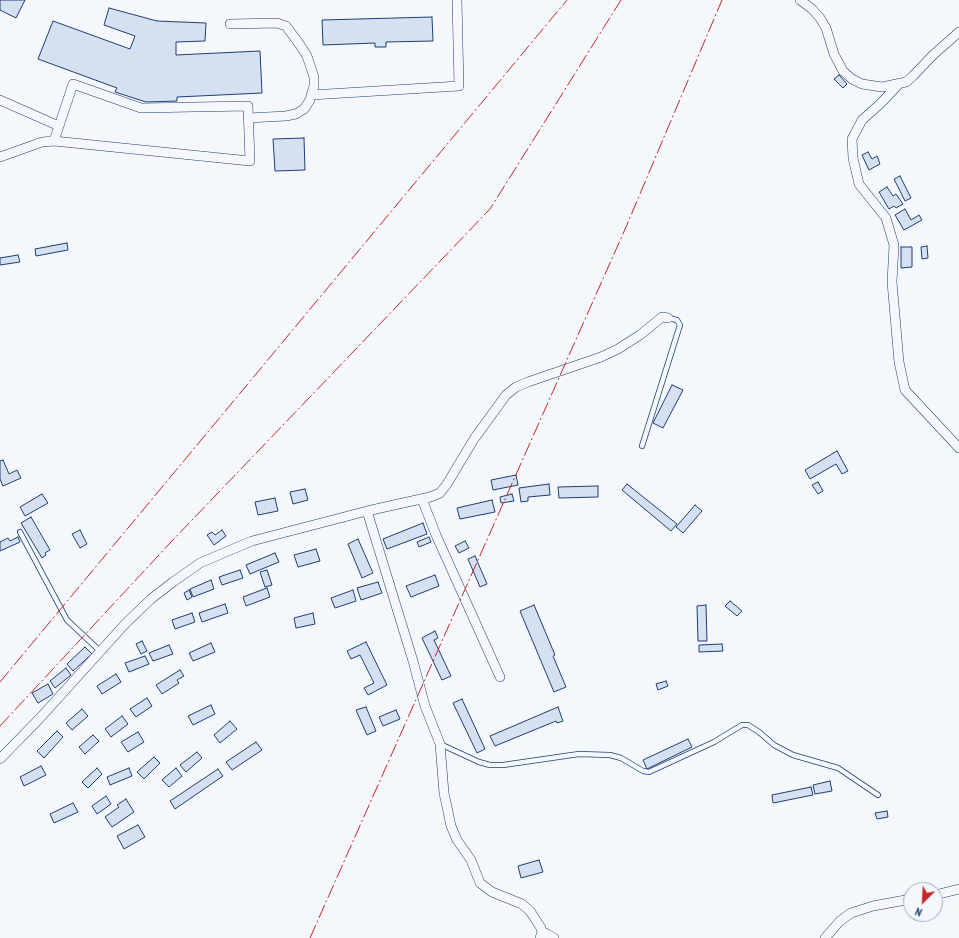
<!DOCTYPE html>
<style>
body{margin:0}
#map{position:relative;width:959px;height:938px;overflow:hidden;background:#f4f7fb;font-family:"PT Sans Narrow",sans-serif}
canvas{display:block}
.north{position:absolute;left:903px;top:882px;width:40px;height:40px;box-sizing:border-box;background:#f4f7fb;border:1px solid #9eadc5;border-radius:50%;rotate:204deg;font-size:11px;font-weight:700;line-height:16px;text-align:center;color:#1d3f73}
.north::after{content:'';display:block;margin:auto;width:14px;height:18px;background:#c62828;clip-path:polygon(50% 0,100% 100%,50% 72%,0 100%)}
</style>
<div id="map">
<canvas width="959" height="938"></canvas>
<div class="north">N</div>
</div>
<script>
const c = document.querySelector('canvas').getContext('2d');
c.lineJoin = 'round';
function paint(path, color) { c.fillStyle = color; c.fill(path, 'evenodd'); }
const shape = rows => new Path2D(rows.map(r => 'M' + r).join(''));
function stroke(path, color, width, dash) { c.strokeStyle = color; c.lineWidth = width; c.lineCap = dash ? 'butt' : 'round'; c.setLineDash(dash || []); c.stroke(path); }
const building = shape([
 [0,0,25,0,16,18,0,10,0,0],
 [109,8,157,21,206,23,205,41,176,42,176,55,260,51,262,93,177,97,177,101,146,102,115,92,117,88,38,59,53,21,130,49,135,36,104,25,109,8],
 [432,17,433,41,386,42,386,47,375,47,375,43,323,45,322,20,432,17],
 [839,75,847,84,843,88,834,79,839,75],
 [304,138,305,170,275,171,273,139,304,138],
 [868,152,872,159,877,156,880,164,869,170,862,155,868,152],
 [900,176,911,198,905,201,894,179,900,176],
 [887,187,893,196,896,194,903,204,896,208,894,206,889,209,879,192,887,187],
 [905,209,911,220,919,215,922,220,904,230,895,215,905,209],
 [67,243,68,250,36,256,35,249,67,243],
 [927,246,928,258,922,259,921,247,927,246],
 [901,247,912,247,912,267,901,268,901,247],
 [18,255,20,262,0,265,0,258,18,255],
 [672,385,683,390,663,428,653,423,672,385],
 [837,451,848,471,842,474,836,464,810,479,805,470,837,451],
 [3,460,9,474,17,470,21,478,3,486,0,479,0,461,3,460],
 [516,475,518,485,493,490,491,480,516,475],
 [818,482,823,491,818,494,812,485,818,482],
 [549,484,550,495,528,497,528,501,521,502,519,488,549,484],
 [627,484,677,524,671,531,622,490,627,484],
 [598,486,598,497,559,498,558,487,598,486],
 [305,489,308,500,293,504,290,492,305,489],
 [42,494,48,503,25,516,20,507,42,494],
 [512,494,514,501,501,503,500,497,512,494],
 [275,498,278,511,258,515,255,502,275,498],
 [492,500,495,512,460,519,457,508,492,500],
 [695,505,702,511,683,533,676,527,695,505],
 [31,517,50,550,45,553,46,555,42,558,21,523,31,517],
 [423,523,427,534,387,549,383,539,423,523],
 [80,530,87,544,80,548,72,534,80,530],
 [222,530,226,536,214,545,207,535,212,532,215,535,222,530],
 [18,537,20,542,0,551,0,542,8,538,10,541,18,537],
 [429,537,431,542,419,547,417,542,429,537],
 [358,539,373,573,362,578,348,544,358,539],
 [465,541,469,548,459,553,455,546,465,541],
 [316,549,320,561,298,567,294,555,316,549],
 [275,553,279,562,250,574,246,565,275,553],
 [475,556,487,584,480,587,468,559,475,556],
 [240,570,243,578,222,585,219,577,240,570],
 [267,570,272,585,265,587,260,572,267,570],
 [435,575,439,586,411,597,406,586,435,575],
 [211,580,214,589,193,597,190,589,211,580],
 [378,582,382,593,361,600,357,588,378,582],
 [267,588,270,597,246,606,243,597,267,588],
 [189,590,192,597,187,600,184,593,189,590],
 [353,590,356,601,335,608,331,598,353,590],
 [730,601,742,611,737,616,725,606,730,601],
 [225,604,228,613,202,622,199,613,225,604],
 [534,605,555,655,553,656,566,687,554,692,520,611,534,605],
 [706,605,707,641,698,641,697,606,706,605],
 [192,613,195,622,175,629,172,620,192,613],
 [313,613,315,624,296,628,294,618,313,613],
 [435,631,438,638,434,640,451,676,442,680,422,638,435,631],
 [142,641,147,651,141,654,136,644,142,641],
 [366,642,387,685,368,695,364,688,374,683,360,655,351,659,347,651,366,642],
 [211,643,215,652,193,661,189,653,211,643],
 [722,644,723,651,699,652,699,645,722,644],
 [169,645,173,654,153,661,149,653,169,645],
 [85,647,92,654,73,671,67,664,85,647],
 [145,656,149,664,129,672,125,663,145,656],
 [66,668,71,675,55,688,50,681,66,668],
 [180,670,184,676,177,680,179,683,162,694,156,685,180,670],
 [116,674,121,682,102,694,97,686,116,674],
 [666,681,668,686,658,690,656,684,666,681],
 [48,684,53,694,38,703,32,693,48,684],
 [147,698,152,706,136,717,130,709,147,698],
 [462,699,485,749,477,753,453,703,462,699],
 [211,705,215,714,193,725,188,716,211,705],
 [366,707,376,731,367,735,356,710,366,707],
 [558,707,563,721,557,723,556,721,495,746,490,736,558,707],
 [82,709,88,716,72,730,66,723,82,709],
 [396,710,400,719,383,726,379,717,396,710],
 [122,716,128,724,111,737,105,729,122,716],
 [230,721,237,729,220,743,214,735,230,721],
 [57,731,63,737,44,758,37,751,57,731],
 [138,732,144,742,128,752,121,742,138,732],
 [93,735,99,741,85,754,79,747,93,735],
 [688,739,692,747,647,769,643,760,688,739],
 [256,742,262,750,232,770,226,762,256,742],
 [197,752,202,758,186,772,180,765,197,752],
 [154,757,160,763,144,779,137,772,154,757],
 [41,766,46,775,24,786,20,777,41,766],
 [97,768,102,774,88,788,82,782,97,768],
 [129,768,132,776,110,785,107,777,129,768],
 [176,768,182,776,169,787,162,780,176,768],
 [218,769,223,776,175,809,170,801,218,769],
 [830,781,832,791,815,794,813,785,830,781],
 [811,787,813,795,773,803,772,795,811,787],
 [106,796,111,804,97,814,92,806,106,796],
 [126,799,134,812,112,827,105,817,119,807,117,805,126,799],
 [73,803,78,812,54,823,50,814,73,803],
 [887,811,888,817,877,819,875,813,887,811],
 [138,825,145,837,124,849,117,836,138,825],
 [539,860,543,872,521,878,518,866,539,860]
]);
paint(building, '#d5e0f0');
stroke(building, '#1d3f73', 1);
const lane = shape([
 [642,446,680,325,677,320,668,318],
 [20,532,67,620,100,651],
 [440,744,479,762,490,765,503,765,579,754,610,755,621,758,643,771,649,772,714,742,742,725,748,725,759,732,774,745,793,755,838,768,878,795]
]);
const street = shape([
 [800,0,812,9,820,18,826,28,834,54,843,71,852,79,862,84,882,87,906,82,913,76,933,55,959,32],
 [230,24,277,23,286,26,300,45,307,56,314,77,314,86,310,100,304,109,296,114,286,116,248,118],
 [899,84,880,104,862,120,852,139,853,158,859,184,886,218,894,245,892,282,899,362,905,390,959,448],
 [311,95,459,86,457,0],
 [0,100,59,126],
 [0,157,42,142,54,141,250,161,248,106,141,108,73,84,54,141],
 [422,499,436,535,500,677],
 [367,511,413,661,425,706,440,744,444,793,451,826,457,840,471,860,480,883,492,892,522,904,530,911,541,928,542,932,540,938],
 [0,759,40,718,126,623,151,599,173,582,200,563,252,541,367,511,430,497,440,493,447,484,474,439,506,395,516,387,528,382,601,357,618,349,640,335,662,317,668,318],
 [935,895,959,889],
 [542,932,547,934,554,938],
 [825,938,840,921,851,913,873,906,911,899]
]);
stroke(lane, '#1d3f73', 6);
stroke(street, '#1d3f73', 10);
stroke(lane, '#f4f7fb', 4.5);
stroke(street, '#f4f7fb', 9);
stroke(shape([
 [0,682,567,0],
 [0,726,171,542,490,209,621,0],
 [310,938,626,227,722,0]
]), '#c62828', 1, [14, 3, 2, 3]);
</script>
